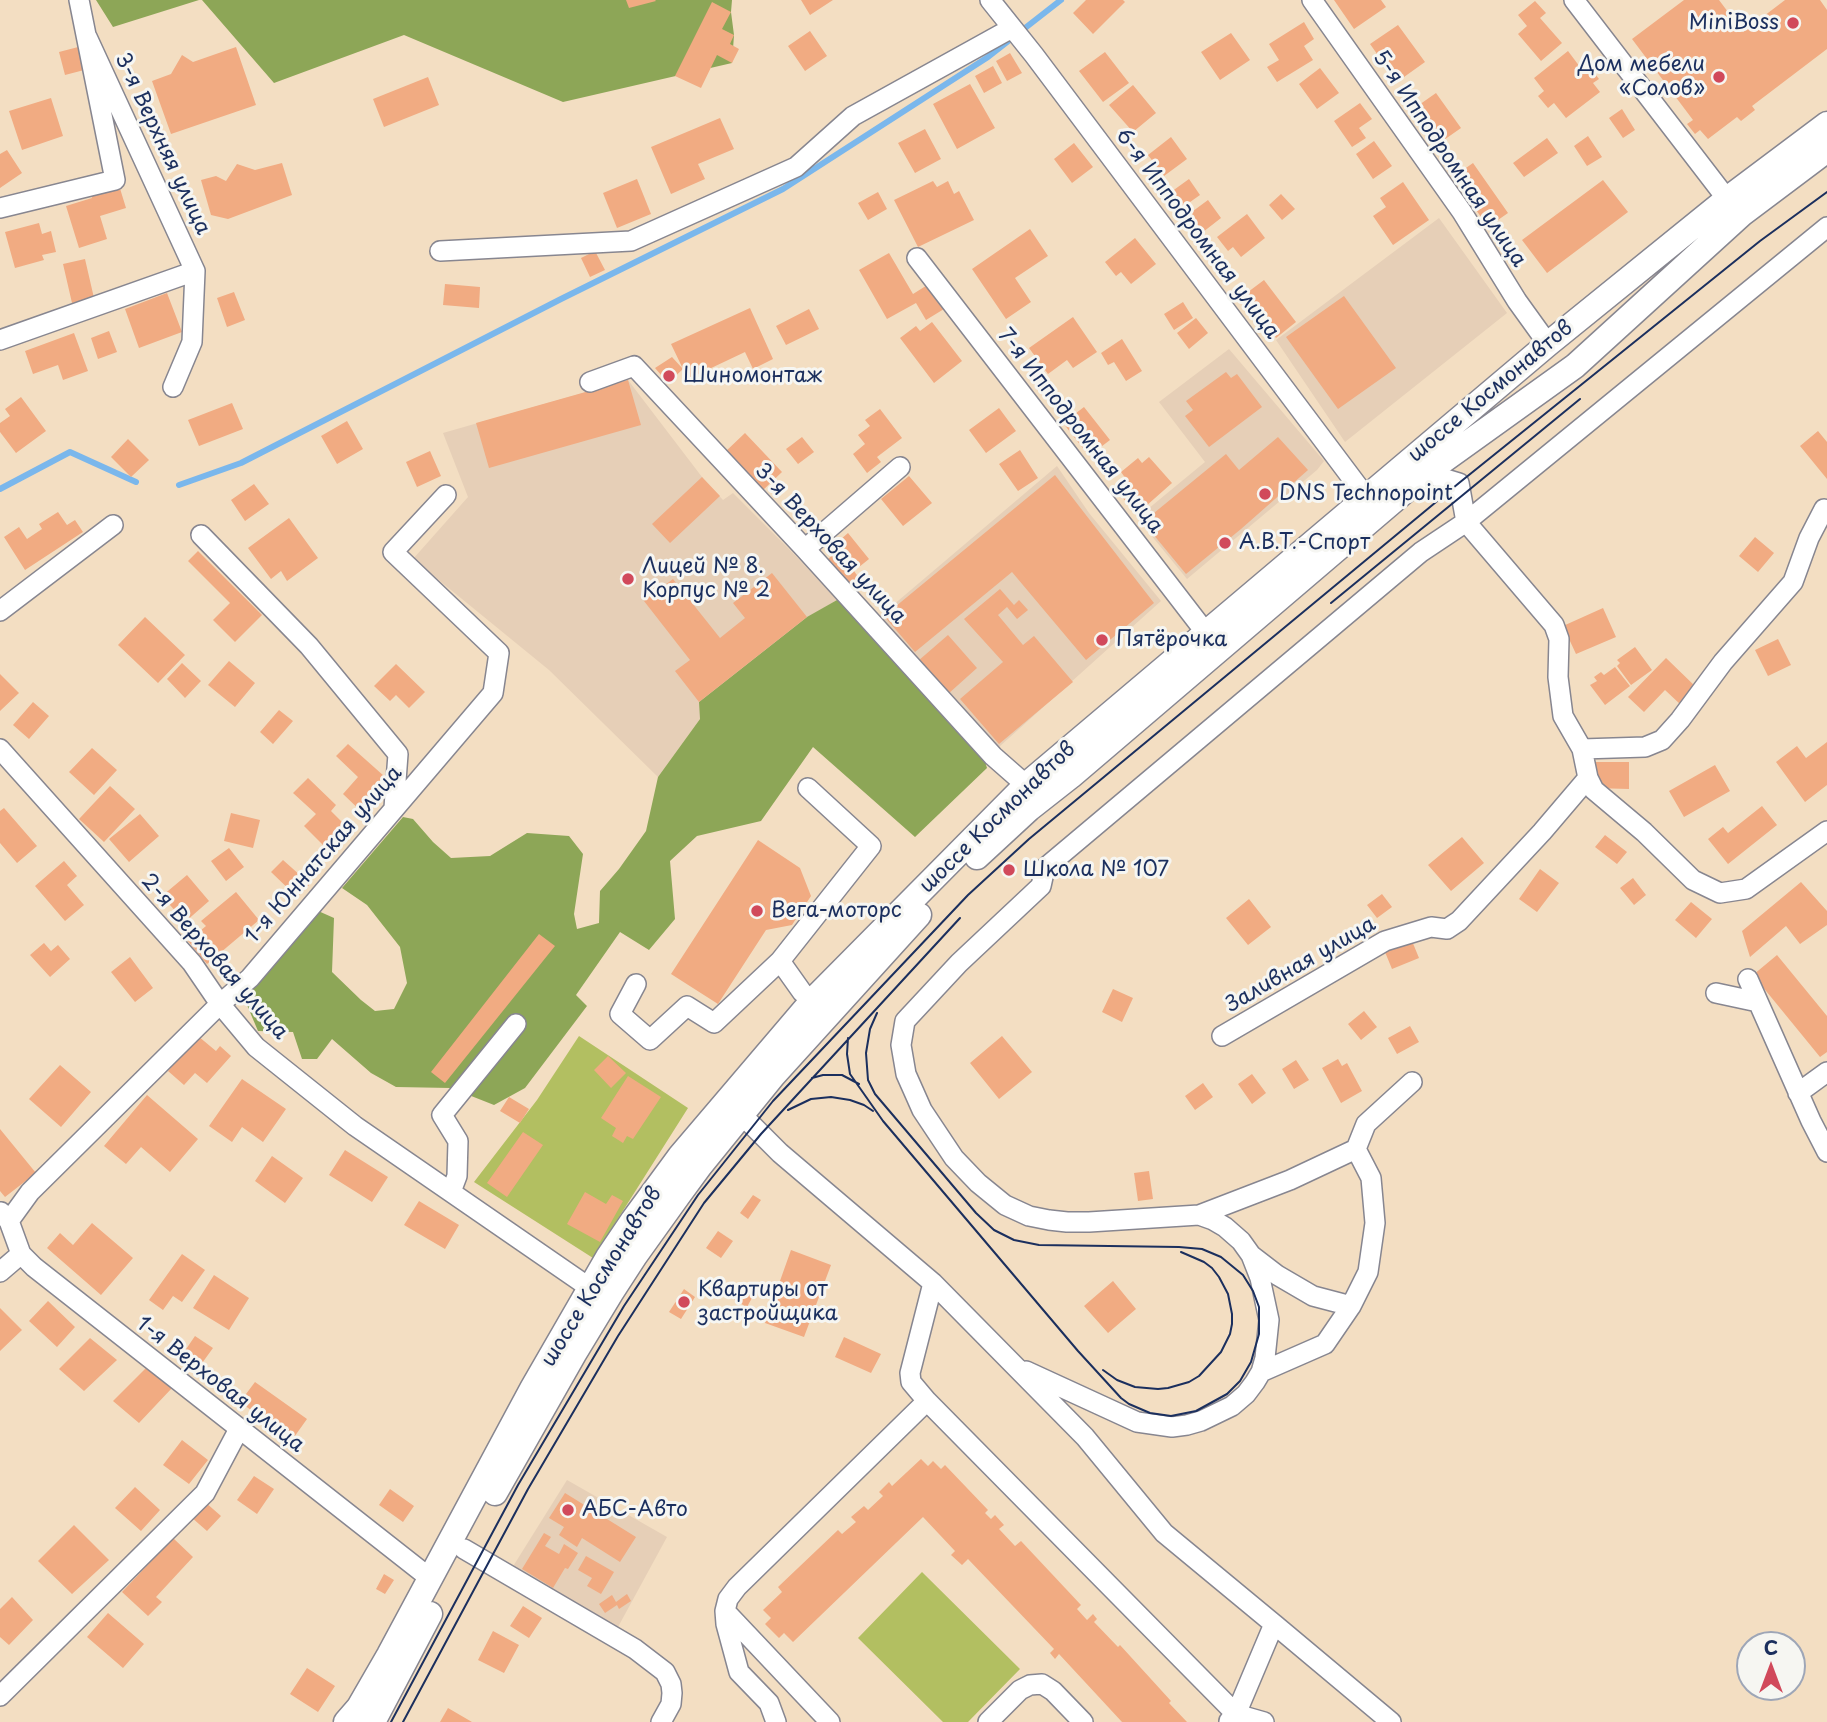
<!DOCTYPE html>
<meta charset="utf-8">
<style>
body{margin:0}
#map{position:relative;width:1827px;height:1722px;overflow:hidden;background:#f3dec2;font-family:"Playpen Sans",sans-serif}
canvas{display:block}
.north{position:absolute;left:1736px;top:1631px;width:70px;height:70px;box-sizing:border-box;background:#f6f6f2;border:2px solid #9ea6b7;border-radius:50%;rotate:0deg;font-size:19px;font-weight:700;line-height:28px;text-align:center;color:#1b2f5e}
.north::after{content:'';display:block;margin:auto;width:24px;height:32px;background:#d1495b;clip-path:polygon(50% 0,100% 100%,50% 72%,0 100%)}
</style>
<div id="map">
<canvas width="1827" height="1722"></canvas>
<div class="north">С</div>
</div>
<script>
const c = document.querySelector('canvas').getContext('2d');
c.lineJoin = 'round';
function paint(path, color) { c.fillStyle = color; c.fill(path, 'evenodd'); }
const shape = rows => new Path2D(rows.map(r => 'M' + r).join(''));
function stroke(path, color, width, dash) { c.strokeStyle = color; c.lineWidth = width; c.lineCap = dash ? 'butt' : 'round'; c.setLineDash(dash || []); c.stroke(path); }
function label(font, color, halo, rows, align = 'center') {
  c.font = font + ' "Playpen Sans",sans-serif'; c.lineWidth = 6; c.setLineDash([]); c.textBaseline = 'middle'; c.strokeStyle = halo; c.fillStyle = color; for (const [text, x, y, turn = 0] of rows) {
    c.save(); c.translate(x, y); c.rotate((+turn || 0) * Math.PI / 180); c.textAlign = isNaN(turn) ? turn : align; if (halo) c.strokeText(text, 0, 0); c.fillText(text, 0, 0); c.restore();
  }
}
paint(shape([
 [1439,218,1507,313,1345,442,1276,340],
 [1229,349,1324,461,1317,470,1187,579,1137,518,1205,462,1159,402],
 [628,380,702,477,723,500,733,493,792,552,837,600,807,618,700,702,700,719,658,777,549,670,413,559,468,497,443,433],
 [1057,466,1089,513,1161,601,999,747,948,694,879,617],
 [567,1480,667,1537,618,1627,512,1568]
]), '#e6cfb7');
paint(shape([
 [579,1036,688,1108,593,1258,474,1182,537,1100],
 [922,1572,1020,1669,968,1722,943,1722,858,1638]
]), '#b2bf61');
paint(shape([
 [96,0,199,0,113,27],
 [202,0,732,0,731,12,734,35,732,63,563,102,404,35,274,83],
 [837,600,981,749,987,768,915,837,813,747,761,821,697,836,670,861,675,919,649,950,620,932,576,995,587,1006,525,1088,494,1105,451,1088,396,1087,371,1073,332,1039,317,1059,302,1059,293,1032,258,1031,244,998,316,910,334,918,332,972,361,1000,375,1011,394,1009,407,983,400,947,367,905,342,888,403,817,413,819,433,842,451,858,490,856,527,833,569,836,583,854,574,914,577,929,599,923,600,891,619,869,646,831,658,777,700,719,699,702,807,617]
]), '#8da657');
stroke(shape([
 [179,485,241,463,561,299,783,189,988,57,1061,0],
 [0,489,70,452,136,482]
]), '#7ab7ec', 6);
paint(shape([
 [626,0,655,0,656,1,629,8],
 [801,0,833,0,810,15],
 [1086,0,1123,0,1125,2,1093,34,1073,13],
 [1334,0,1381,0,1386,7,1354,29],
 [1684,0,1719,0,1743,32,1785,0,1820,0,1827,10,1827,49,1752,106,1755,110,1741,121,1737,117,1708,139,1700,130,1695,134,1687,124,1693,120,1632,39],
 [1535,1,1546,13,1540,18,1562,43,1541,61,1518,34,1527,26,1518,15],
 [712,2,731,12,722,29,734,35,730,44,739,49,732,63,717,55,701,88,675,76],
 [1304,22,1314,39,1304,46,1313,60,1277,82,1267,67,1279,60,1269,44],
 [1398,25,1425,62,1397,82,1370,44],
 [810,31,827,56,805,71,788,46],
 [1231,33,1250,60,1220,80,1201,52],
 [82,46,88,69,65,75,59,52],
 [236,47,256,105,171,134,152,81,171,74,182,55,193,62],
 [1568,51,1583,71,1589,66,1599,79,1593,83,1600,92,1566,118,1554,103,1548,108,1538,96,1544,91,1534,78],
 [1105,52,1129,83,1103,102,1079,71],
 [1010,53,1022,73,1007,81,996,61],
 [993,66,1002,83,984,93,975,76],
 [1320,68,1339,93,1317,109,1299,84],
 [428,77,439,105,384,127,373,99],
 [970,84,995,128,957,149,933,104],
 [1133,85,1156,113,1133,132,1109,105],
 [1436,93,1461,128,1441,142,1416,107],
 [51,98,63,136,22,150,9,111],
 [1360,103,1372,119,1359,128,1366,138,1352,147,1334,121],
 [1622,109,1635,130,1623,138,1609,118],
 [720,118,734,149,698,164,705,179,671,194,651,147],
 [925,129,941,159,915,173,898,143],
 [1588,136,1602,157,1587,166,1574,146],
 [1171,137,1187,159,1164,176,1148,155],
 [1547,138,1558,153,1524,177,1513,163],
 [1374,141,1392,166,1373,179,1356,154],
 [1074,143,1093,167,1072,183,1054,159],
 [7,150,22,173,0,188,0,154],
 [282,163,292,195,228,219,211,215,201,180,216,176,226,181,237,164,255,170],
 [1473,163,1508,213,1488,227,1453,177],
 [637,179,651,214,617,228,603,193],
 [1189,179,1200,195,1183,207,1171,192],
 [1603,180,1628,212,1547,273,1522,240],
 [933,181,937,187,948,181,954,194,959,191,974,220,918,247,894,200],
 [118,182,126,208,100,216,107,239,79,248,66,206,92,198,90,191],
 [1403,182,1429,220,1393,245,1373,216,1386,207,1380,198],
 [878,192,887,209,868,220,858,203],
 [1281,194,1295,209,1282,220,1269,205],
 [1208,200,1221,218,1203,232,1189,214],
 [1247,214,1265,238,1241,257,1233,247,1228,251,1217,237],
 [39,223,42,234,51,231,56,252,42,255,44,260,15,268,5,232],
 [1030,229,1048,256,1015,278,1031,302,1006,319,972,269],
 [1135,238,1156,264,1131,284,1121,272,1116,276,1105,262],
 [595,251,605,270,590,277,581,258],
 [889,253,913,294,929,284,944,309,926,320,916,303,887,319,859,270],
 [85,259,94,298,72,303,63,264],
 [1264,280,1296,322,1276,338,1244,295],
 [445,284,480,287,479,308,443,305],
 [234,292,245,320,227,327,217,298],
 [167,293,182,332,139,348,125,309],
 [1344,296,1396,368,1338,409,1286,337],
 [1183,302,1193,318,1174,330,1164,314],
 [750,308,773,359,753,369,745,352,688,379,683,369,668,383,655,368,672,357,683,369,671,344],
 [809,309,819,329,786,345,776,326],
 [1073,317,1097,352,1073,368,1067,360,1048,374,1029,348],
 [1196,318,1208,333,1189,349,1177,333],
 [932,322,962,361,934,383,900,338,916,326,920,331],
 [109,331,117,352,98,359,91,338],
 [74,333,88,371,63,380,58,365,33,374,25,351],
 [1122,339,1142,371,1126,381,1114,362,1108,365,1101,353],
 [1226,372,1231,378,1237,374,1262,407,1209,447,1185,416,1193,410,1186,401],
 [628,380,641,425,489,468,476,423],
 [21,397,46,431,16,453,0,432,0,423,10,416,5,409],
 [232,403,243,429,199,446,188,420],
 [1084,407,1110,440,1089,456,1063,423],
 [999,408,1016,431,986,453,969,430],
 [880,409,902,438,877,457,881,462,867,473,853,454,865,444,858,435,870,426,865,420],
 [347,421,363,449,337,464,321,436],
 [1818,431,1827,442,1827,479,1800,446],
 [745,433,782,472,761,492,724,453],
 [802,437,814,452,798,464,786,449],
 [1278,437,1308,470,1241,529,1186,574,1143,522,1226,454,1239,470],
 [128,439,149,460,131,477,111,457],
 [1020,450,1038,478,1018,491,999,464],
 [430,451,441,476,417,487,406,462],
 [1149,457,1172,483,1137,514,1120,495,1126,490,1119,482,1126,479,1121,472,1138,458,1142,463],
 [1055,475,1154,603,1086,660,1012,572,915,652,884,616],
 [909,476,932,503,903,526,881,499],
 [702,477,720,496,670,543,652,524],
 [254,484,269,504,245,521,231,500],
 [58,512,67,525,75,520,83,532,25,570,4,537,19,527,27,539,42,529,39,524],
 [289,518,318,558,287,581,281,571,271,579,248,548],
 [848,533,869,559,854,571,859,578,845,589,824,562,837,552,833,546],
 [1755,537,1774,553,1758,572,1739,556],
 [198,551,262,615,235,642,213,620,230,603,188,561],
 [772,573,807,617,699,702,675,671,690,660,644,601,673,579,720,638,745,618,733,603],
 [1000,589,1014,605,1019,600,1028,610,1017,619,1007,607,998,615,1023,645,1034,636,1073,682,999,744,960,699,1003,662,964,619],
 [1603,608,1616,637,1576,654,1563,626],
 [145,617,185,655,158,683,118,645],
 [948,635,977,668,948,694,918,661],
 [1778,639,1791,665,1768,676,1755,650],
 [1635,647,1652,670,1631,685,1617,666,1620,663,1617,660],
 [1666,658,1697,688,1681,705,1665,690,1644,712,1628,697],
 [229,661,255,683,235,707,208,685],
 [182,663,201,681,185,698,167,679],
 [396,664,425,692,409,708,396,695,390,701,374,686],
 [1615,667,1630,686,1605,705,1590,685,1597,681,1594,677,1601,672,1604,675],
 [0,674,19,693,0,711],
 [33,702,49,716,29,739,13,725],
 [279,710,293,721,273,744,260,732],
 [1827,742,1827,785,1805,802,1776,762,1797,746,1806,758],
 [348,744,384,776,371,790,381,798,365,815,343,794,358,777,336,756],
 [92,748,117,770,94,795,69,772],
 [1594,762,1629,762,1629,789,1594,788],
 [1715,765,1730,791,1684,817,1669,791],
 [308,778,336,805,331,811,345,825,324,846,304,826,316,814,293,793],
 [110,786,135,809,104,842,79,819],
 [1762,806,1777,825,1728,864,1708,839,1723,827,1728,833],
 [4,808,37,846,17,863,0,843,0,811],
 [231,813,260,820,253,848,224,841],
 [140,814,159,836,129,862,109,839],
 [1605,835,1627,852,1617,864,1595,847],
 [1462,837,1484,863,1451,891,1428,865],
 [758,840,800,868,811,896,792,925,766,930,718,1004,671,974],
 [229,848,244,867,226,881,211,861],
 [283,860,310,884,297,897,271,872],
 [64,861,77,876,67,885,84,905,65,921,35,886],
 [1540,869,1559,883,1537,912,1519,899],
 [187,875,209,901,185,922,162,896],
 [1633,878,1646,895,1634,905,1620,888],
 [1801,882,1827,911,1827,925,1800,944,1786,926,1750,957,1742,931],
 [236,892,259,920,207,964,188,941,206,926,201,921],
 [1382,894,1392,907,1377,918,1367,905],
 [1249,899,1271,927,1248,945,1226,918],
 [1691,902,1712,919,1696,938,1675,920],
 [539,934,555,946,445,1083,431,1072],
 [1412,941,1419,958,1392,969,1385,952],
 [44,943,51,951,58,945,70,959,50,977,30,955],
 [1777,955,1827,1016,1827,1052,1820,1057,1753,975],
 [130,957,153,988,135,1002,111,972],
 [1113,989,1133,998,1122,1022,1102,1012],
 [1364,1011,1377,1027,1361,1040,1348,1024],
 [1410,1026,1419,1042,1397,1054,1388,1038],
 [198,1036,216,1051,220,1046,231,1056,207,1083,195,1073,184,1085,168,1071],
 [1002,1036,1032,1072,999,1099,970,1063],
 [608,1056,626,1073,611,1088,594,1070],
 [1338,1059,1342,1066,1347,1063,1362,1091,1341,1103,1322,1068],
 [1296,1060,1309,1080,1294,1089,1282,1069],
 [60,1065,91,1092,61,1127,29,1099],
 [1252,1074,1266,1093,1252,1104,1238,1084],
 [628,1076,661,1097,633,1139,627,1136,623,1143,612,1136,616,1128,601,1118],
 [242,1079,286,1109,263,1142,242,1127,232,1142,209,1126],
 [1203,1083,1213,1097,1195,1110,1185,1096],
 [147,1095,198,1139,170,1172,141,1147,126,1164,104,1146],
 [509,1097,529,1109,520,1123,500,1111],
 [0,1129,36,1173,5,1197,0,1191],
 [523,1132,543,1145,507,1197,487,1183],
 [345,1150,388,1177,372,1202,329,1175],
 [272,1156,303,1178,285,1203,255,1181],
 [1149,1171,1153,1199,1138,1201,1134,1173],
 [585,1192,606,1204,612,1195,623,1201,600,1242,567,1224],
 [753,1195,761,1200,748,1219,740,1213],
 [419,1201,459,1225,445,1249,404,1225],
 [92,1223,133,1258,101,1295,47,1248,60,1233,73,1245],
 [718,1231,733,1241,721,1258,706,1248],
 [791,1250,831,1265,804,1337,765,1323],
 [182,1254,205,1270,182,1302,173,1296,163,1310,149,1300],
 [214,1275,249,1298,229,1330,193,1308],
 [1113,1281,1136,1309,1108,1333,1084,1306],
 [684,1289,695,1297,681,1319,669,1312],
 [740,1289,753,1296,747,1307,734,1300],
 [48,1301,75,1327,57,1347,29,1321],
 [0,1308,22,1330,0,1351],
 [195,1336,213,1348,197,1370,180,1358],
 [844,1337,881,1354,871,1373,835,1357],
 [90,1338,117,1360,84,1391,59,1369],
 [148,1366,172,1388,139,1423,113,1401],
 [255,1382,307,1419,292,1440,240,1402],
 [182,1440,208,1460,189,1484,163,1465],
 [921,1459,928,1466,933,1461,941,1469,945,1465,988,1510,985,1513,991,1519,995,1515,1004,1525,999,1529,1015,1546,1021,1541,1081,1605,1077,1609,1087,1620,1093,1614,1097,1619,1094,1622,1118,1647,1120,1645,1171,1701,1169,1703,1187,1722,1122,1722,1059,1654,1055,1659,1050,1653,1054,1649,968,1559,962,1565,951,1555,955,1551,923,1517,793,1642,784,1633,779,1638,765,1624,771,1618,763,1610,782,1592,778,1587,838,1530,842,1534,856,1522,851,1517,864,1506,868,1510,883,1496,879,1492,889,1482,892,1486],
 [254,1476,274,1489,257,1514,237,1500],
 [135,1487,160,1510,141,1531,115,1508],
 [390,1489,414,1506,403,1522,379,1505],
 [565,1493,636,1537,620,1562,582,1538,577,1547,559,1535,564,1527,549,1518],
 [205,1502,221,1516,207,1531,191,1517],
 [74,1525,109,1560,72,1594,38,1561],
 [544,1533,551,1537,545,1546,559,1554,564,1544,578,1553,568,1569,565,1568,553,1588,522,1569],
 [173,1538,193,1557,156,1597,162,1602,148,1616,122,1592],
 [586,1556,614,1572,601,1594,587,1586,592,1578,578,1570],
 [384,1574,394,1580,385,1594,376,1589],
 [627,1594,631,1601,619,1609,617,1605,605,1613,599,1604,612,1595,616,1602],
 [12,1597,33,1620,9,1645,0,1637,0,1609],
 [523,1606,542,1618,529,1638,510,1626],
 [108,1613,144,1644,123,1668,87,1637],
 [493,1631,519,1645,504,1673,478,1660],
 [307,1668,335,1686,318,1712,290,1694],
 [448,1708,472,1722,440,1722]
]), '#f1ab82');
const minor = shape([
 [990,0,1034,55,1366,497],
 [1312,0,1462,212,1517,301,1548,344],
 [1574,0,1727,199],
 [87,37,195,271,192,342,173,387],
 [0,208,115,180,79,0],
 [440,251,631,241,796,167,853,116,1012,28],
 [917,258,1206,633],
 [0,340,195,271],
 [590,382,634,366,805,549,993,756,1026,785],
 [1426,473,1459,483,1466,522,1554,625,1559,639,1558,677,1563,716,1582,749,1588,778,1594,790,1644,832,1693,880,1720,893,1746,889,1827,831],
 [201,535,309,646,398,754,394,808],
 [805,549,900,467],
 [0,611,113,525],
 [0,749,192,963,220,1004,256,1047,355,1126,590,1288],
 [1582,749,1645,747,1662,740,1680,720,1723,662,1793,582,1809,538,1824,509],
 [808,788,871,846,780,961,802,992,812,1001],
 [1748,979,1811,1121,1827,1152],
 [636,984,620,1014,650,1040,687,1006,714,1023,780,961],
 [1716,993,1758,1002],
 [1222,1036,1385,941,1431,927,1447,929,1459,921,1542,832,1588,778],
 [1798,1093,1827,1072],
 [742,1115,780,1153,933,1283,1085,1437,1164,1533,1274,1624,1236,1714,1264,1722],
 [451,1192,457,1176,458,1141,442,1115,516,1024],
 [1,1212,9,1221,21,1254,34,1267,431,1579],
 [1199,1215,1290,1180,1356,1149],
 [9,1221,30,1192,220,1004,250,978,493,693,499,653,393,552,446,495],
 [1251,1255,1260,1278,1269,1320,1265,1358,1261,1372],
 [0,1272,21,1254],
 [1351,1306,1313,1296,1277,1275,1251,1255,1241,1241,1225,1227,1213,1220,1199,1215,1089,1222,1067,1222,1049,1220,1029,1216,1005,1205,978,1183,954,1158,922,1110,906,1074,901,1045,905,1021,959,963,1041,886,1045,868,1421,552,1466,522,1827,227],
 [1026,1371,1137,1422,1172,1427,1187,1425,1201,1421,1232,1406,1246,1394,1255,1382,1261,1372,1325,1344,1351,1306,1368,1272,1375,1223,1371,1178,1356,1149,1366,1124,1412,1082],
 [927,1401,1236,1714,1229,1721],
 [464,1549,635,1649,665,1672,671,1684,672,1693,671,1704,661,1722],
 [725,1611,830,1722],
 [1274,1624,1391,1722],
 [0,1696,205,1493,239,1429],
 [776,1722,769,1703,739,1672,726,1624,725,1611,728,1599,737,1587,927,1401,911,1382,910,1373,933,1283],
 [988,1722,1020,1690,1030,1685,1042,1684,1053,1691,1083,1722]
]);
const major = shape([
 [977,857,1029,809,1071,776,1426,473,1575,366,1742,214,1827,150],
 [495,1493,574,1354,611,1293,635,1256,678,1196,700,1166,773,1076,919,915],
 [346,1722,359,1707,389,1655,533,1387,608,1257,633,1220,680,1156,812,1001,1026,785,1548,344,1727,199,1827,124],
 [373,1722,430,1614]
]);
stroke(minor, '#878690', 22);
stroke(major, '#878690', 27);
stroke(minor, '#fff', 19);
stroke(major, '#fff', 24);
stroke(shape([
 [1331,603,1580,399],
 [848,1038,847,1054,850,1074,883,1121,1078,1351,1121,1398,1129,1404,1150,1413,1171,1416,1196,1411,1227,1394,1240,1381,1251,1362,1259,1334,1259,1307,1253,1291,1243,1275,1221,1257,1202,1249,1179,1247,1039,1245,1014,1240,994,1230,976,1213,875,1094,868,1080,866,1053,870,1029,877,1013],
 [812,1078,823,1075,842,1075,859,1084],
 [788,1110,811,1099,831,1097,850,1100,864,1105,873,1111],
 [1103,1370,1117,1380,1135,1387,1158,1389,1168,1388,1189,1382,1199,1376,1221,1352,1230,1334,1232,1324,1232,1314,1228,1294,1219,1277,1212,1268,1204,1262,1181,1252],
 [391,1722,518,1485,624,1306,698,1195,773,1101,968,895,1029,839,1459,483,1760,241,1827,192],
 [403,1722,528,1489,618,1336,704,1203,761,1134,960,918]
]), '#1b2f5e', 2);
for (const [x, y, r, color] of [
 [1793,23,7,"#d1495b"],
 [1719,77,7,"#d1495b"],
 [669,376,7,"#d1495b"],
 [1265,494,7,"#d1495b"],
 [1225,543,7,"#d1495b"],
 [628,579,7,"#d1495b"],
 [1102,640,7,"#d1495b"],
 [1009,870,7,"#d1495b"],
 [757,911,7,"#d1495b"],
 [684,1302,7,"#d1495b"],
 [568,1510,7,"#d1495b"]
]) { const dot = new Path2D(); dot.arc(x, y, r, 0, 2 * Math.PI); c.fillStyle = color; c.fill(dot); stroke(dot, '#f6f6f2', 2.5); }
label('21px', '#1b2f5e', '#f6f6f2', [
 ["MiniBoss",1779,23,"right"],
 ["Дом мебели",1705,65,"right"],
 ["«Солов»",1705,89,"right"],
 ["Шиномонтаж",683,376],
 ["DNS Technopoint",1279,494],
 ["А.В.Т.-Спорт",1239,543],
 ["Лицей № 8.",642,567],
 ["Корпус № 2",642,591],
 ["Пятёрочка",1116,640],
 ["Школа № 107",1023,870],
 ["Вега-моторс",771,911],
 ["Квартиры от",698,1290],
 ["застройщика",698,1314],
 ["АБС-Авто",582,1510]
], 'left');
label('21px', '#1b2f5e', '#f6f6f2', [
 ["3-я Верхняя улица",162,144,65],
 ["5-я Ипподромная улица",1449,159,56],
 ["6-я Ипподромная улица",1197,234,53],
 ["шоссе Космонавтов",1491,392,-40],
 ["7-я Ипподромная улица",1080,431,52],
 ["3-я Верховая улица",830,544,47],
 ["шоссе Космонавтов",998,818,-44],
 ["1-я Юннатская улица",324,855,-49],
 ["2-я Верховая улица",214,957,49],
 ["Заливная улица",1301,965,-30],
 ["шоссе Космонавтов",602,1277,-58],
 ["1-я Верховая улица",220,1385,38]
]);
</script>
